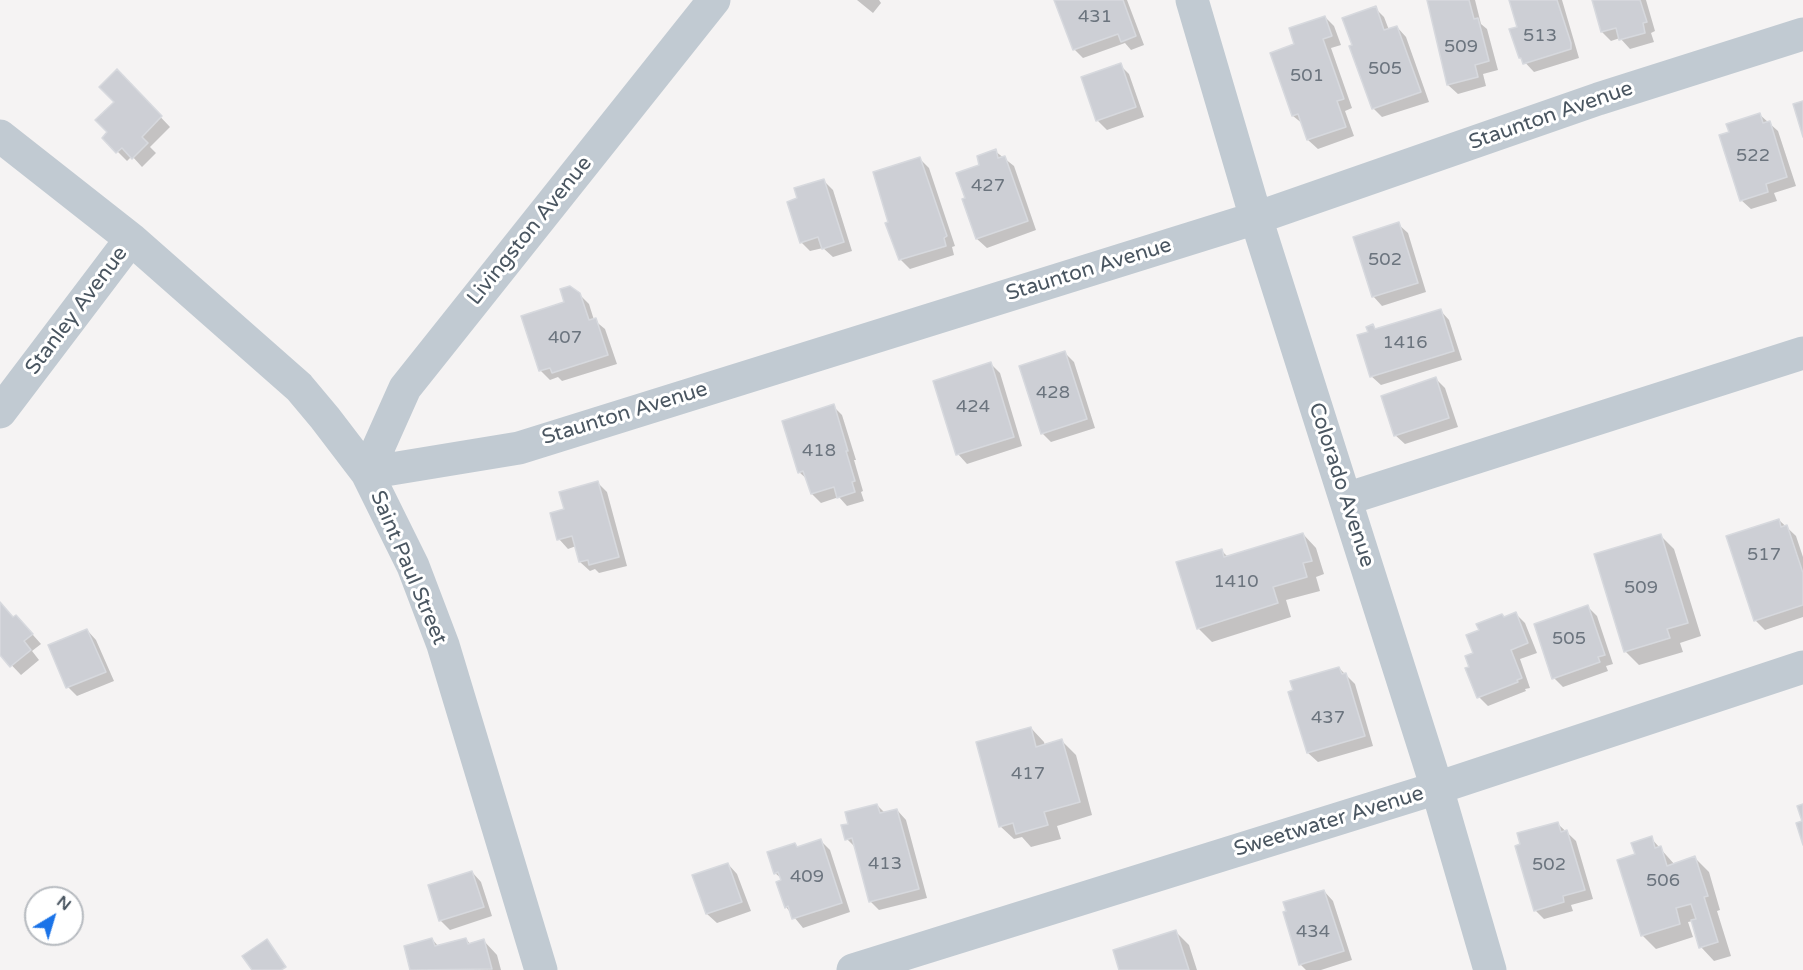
<!DOCTYPE html>
<style>
body{margin:0}
#map{position:relative;width:1803px;height:970px;overflow:hidden;background:#f5f3f3;font-family:"Varela Round",sans-serif}
canvas{display:block}
.north{position:absolute;left:24px;top:886px;width:60px;height:60px;box-sizing:border-box;background:#fff;border:2px solid #b7bbc0;border-radius:50%;rotate:38deg;font-size:16px;font-weight:700;line-height:24px;text-align:center;color:#4a5661}
.north::after{content:'';display:block;margin:auto;width:21px;height:27px;background:#1a73e8;clip-path:polygon(50% 0,100% 100%,50% 72%,0 100%)}
</style>
<div id="map">
<canvas width="1803" height="970"></canvas>
<div class="north">N</div>
</div>
<script>
const c = document.querySelector('canvas').getContext('2d');
c.lineJoin = 'round';
function paint(path, color) { c.fillStyle = color; c.fill(path, 'evenodd'); }
const shape = rows => new Path2D(rows.map(r => 'M' + r).join(''));
function stroke(path, color, width, dash) { c.strokeStyle = color; c.lineWidth = width; c.lineCap = dash ? 'butt' : 'round'; c.setLineDash(dash || []); c.stroke(path); }
function label(font, color, halo, rows, align = 'center') {
  c.font = font + ' "Varela Round",sans-serif'; c.lineWidth = 6; c.setLineDash([]); c.textBaseline = 'middle'; c.strokeStyle = halo; c.fillStyle = color; for (const [text, x, y, turn = 0] of rows) {
    c.save(); c.translate(x, y); c.rotate((+turn || 0) * Math.PI / 180); c.textAlign = isNaN(turn) ? turn : align; if (halo) c.strokeText(text, 0, 0); c.fillText(text, 0, 0); c.restore();
  }
}
paint(shape([
 [857,0,879,0,881,3,873,13],
 [1056,0,1127,0,1144,45,1131,50,1125,43,1083,58,1074,49],
 [1428,0,1475,0,1481,24,1487,29,1498,70,1483,74,1486,86,1458,94,1448,85],
 [1511,0,1562,0,1579,58,1534,72,1520,57,1519,28],
 [1593,0,1646,0,1655,31,1651,33,1654,42,1630,49,1620,38,1611,41,1602,32],
 [1375,8,1384,17,1389,30,1397,27,1406,37,1429,102,1382,117,1373,108],
 [1325,17,1334,26,1341,45,1331,48,1352,108,1345,111,1354,136,1318,149,1308,140,1303,124,1293,116],
 [1120,65,1129,74,1144,117,1107,130,1098,121,1083,78],
 [117,71,170,127,150,147,156,153,142,167,132,156,127,161,104,138,109,132,116,102],
 [1759,114,1778,131,1796,186,1774,193,1777,201,1751,209,1741,200],
 [995,151,1014,166,1036,230,987,248,977,239,964,200,967,199,981,166],
 [920,159,929,168,955,246,952,247,954,255,910,269,900,259],
 [824,181,833,190,852,251,833,257,823,248,810,251,801,242,799,199],
 [1398,224,1408,233,1426,292,1382,306,1373,296],
 [579,294,589,304,594,320,605,329,617,364,562,381,558,377,550,380,540,370],
 [1440,310,1449,320,1462,360,1381,385,1371,376,1370,333,1373,326,1377,330],
 [1065,353,1074,362,1095,428,1051,442,1042,433],
 [991,364,1000,373,1022,446,967,464,958,454],
 [1436,379,1445,388,1458,427,1405,444,1395,435],
 [833,406,842,415,856,460,854,460,863,491,861,492,864,501,847,506,839,497,821,503,812,494,808,480,799,472],
 [598,483,607,492,627,566,599,573,595,569,590,571,580,562,576,546,568,549,559,539,565,510],
 [1779,520,1796,536,1803,557,1803,617,1765,630,1755,620],
 [1303,534,1316,548,1324,574,1316,577,1320,591,1286,600,1291,617,1212,642,1198,628,1221,550,1228,557],
 [1660,535,1674,549,1701,636,1680,643,1683,652,1639,665,1625,651],
 [0,603,14,619,25,626,41,644,32,651,39,660,21,675,0,653],
 [1588,607,1597,616,1613,664,1606,666,1608,671,1563,687,1554,678],
 [1516,614,1525,623,1537,653,1520,659,1530,688,1525,689,1526,691,1488,706,1479,697,1471,667,1475,654,1505,618],
 [87,630,96,640,114,681,77,696,68,687],
 [1339,668,1355,684,1373,746,1318,762,1308,753,1290,693],
 [1031,728,1044,742,1045,746,1062,741,1076,755,1092,815,1057,826,1061,839,1031,847,1022,837,1014,839,1000,826],
 [877,805,885,813,897,810,906,820,927,898,879,910,870,901,856,848,847,839,849,825],
 [1558,824,1576,841,1593,899,1571,905,1573,911,1544,919,1535,910],
 [1651,838,1675,865,1695,858,1709,872,1720,910,1717,911,1731,956,1714,961,1701,947,1693,921,1688,922,1693,937,1656,949,1642,935,1637,855],
 [821,841,830,850,850,912,803,928,786,907,782,879,775,873,795,844,798,848],
 [728,864,737,874,751,911,717,923,707,914,694,876],
 [472,872,481,882,492,916,450,930,440,920],
 [1324,891,1333,901,1352,960,1321,970,1306,970,1300,964],
 [1175,931,1189,945,1197,970,1121,970],
 [432,939,439,947,466,939,471,945,484,941,497,955,501,970,412,970,405,947]
]), '#0003');
const building = shape([
 [1054,0,1123,0,1136,36,1121,42,1118,34,1073,50,1054,0],
 [1427,0,1469,0,1474,19,1478,18,1489,61,1475,65,1478,77,1447,85,1427,0],
 [1509,0,1557,0,1571,43,1571,49,1523,64,1521,58,1519,58,1509,29,1517,27,1509,0],
 [1592,0,1640,0,1647,22,1643,23,1645,33,1619,40,1616,28,1601,32,1592,0],
 [1376,6,1384,30,1397,26,1421,92,1372,109,1349,46,1352,45,1342,18,1376,6],
 [1325,16,1332,36,1323,39,1344,99,1337,101,1346,127,1307,140,1298,114,1292,116,1270,53,1294,44,1289,28,1325,16],
 [1121,63,1136,107,1096,121,1081,77,1121,63],
 [117,69,162,116,142,137,148,143,132,159,122,148,116,153,102,138,107,132,95,120,114,102,99,87,117,69],
 [1803,101,1803,137,1793,104,1803,101],
 [1760,113,1763,123,1770,121,1787,177,1766,184,1768,192,1740,201,1719,135,1729,132,1726,124,1760,113],
 [996,149,998,158,1005,156,1028,221,976,239,962,199,965,198,956,173,979,165,977,156,996,149],
 [920,157,947,236,944,238,946,246,899,260,885,223,888,222,873,172,920,157],
 [824,179,844,242,822,249,818,237,800,243,787,202,797,198,794,188,824,179],
 [1399,222,1418,283,1372,297,1353,237,1399,222],
 [570,286,580,293,589,320,596,318,608,355,552,373,550,368,539,371,521,316,564,302,560,289,570,286],
 [1441,309,1454,351,1370,377,1357,335,1368,332,1366,327,1373,324,1375,329,1441,309],
 [1065,351,1087,419,1041,434,1019,366,1065,351],
 [991,362,1014,437,956,455,933,381,991,362],
 [1436,377,1449,418,1394,436,1381,396,1436,377],
 [834,404,848,451,846,451,855,481,852,482,855,492,837,498,834,487,811,494,803,471,798,473,782,421,834,404],
 [598,481,619,557,589,565,588,560,579,562,572,536,557,540,550,513,564,509,559,492,598,481],
 [1779,519,1781,527,1787,525,1803,573,1803,605,1754,621,1726,536,1779,519],
 [1303,533,1312,561,1303,563,1307,577,1273,587,1278,603,1197,629,1176,562,1222,549,1224,557,1303,533],
 [1661,534,1688,623,1667,629,1670,638,1624,652,1594,554,1661,534],
 [0,602,13,617,16,615,33,634,24,641,31,650,10,667,0,655,0,602],
 [1588,605,1605,655,1598,657,1600,662,1552,679,1534,624,1588,605],
 [1516,612,1528,643,1511,650,1522,678,1517,680,1518,682,1477,698,1465,668,1469,667,1465,656,1473,653,1466,635,1479,630,1476,624,1502,614,1504,617,1516,612],
 [87,629,106,672,66,688,48,645,87,629],
 [1339,667,1342,674,1346,673,1365,736,1307,753,1288,692,1293,690,1290,681,1339,667],
 [1031,727,1036,747,1062,739,1080,802,1044,812,1048,825,1016,834,1013,823,999,827,976,742,1031,727],
 [877,804,880,813,897,809,919,889,869,902,852,838,845,840,841,825,848,824,845,812,877,804],
 [1803,804,1803,845,1796,823,1802,821,1797,806,1803,804],
 [1558,822,1561,832,1567,830,1585,890,1563,896,1564,902,1534,911,1515,846,1520,844,1517,833,1558,822],
 [1652,836,1655,848,1661,846,1667,866,1695,856,1708,896,1704,897,1718,942,1699,948,1691,920,1696,919,1691,904,1676,908,1680,924,1641,936,1617,860,1635,854,1631,843,1652,836],
 [821,839,842,903,792,919,788,906,785,908,776,882,781,880,778,872,774,874,767,852,795,843,797,847,821,839],
 [728,863,742,902,706,914,692,875,728,863],
 [472,871,484,907,439,921,428,885,472,871],
 [1324,890,1344,951,1299,965,1283,912,1286,911,1283,902,1324,890],
 [1176,930,1189,970,1119,970,1113,950,1176,930],
 [432,938,435,946,466,938,468,944,484,939,492,969,410,970,404,946,432,938],
 [267,939,286,967,281,970,252,970,242,956,267,939]
]);
paint(building, '#cdcfd5');
stroke(building, '#d7d9de', 1.5);
stroke(shape([
 [1192,0,1256,218,1437,788,1490,970],
 [0,136,131,239,299,387,325,418,367,473,413,566,443,645,541,970],
 [0,412,131,239],
 [367,473,519,448,1256,218,1598,99,1803,34],
 [367,473,405,388,714,0],
 [1346,499,1803,353],
 [853,970,1437,788,1803,667]
]), '#c1cad2', 33);
label('18px', '#6b747e', null, [
 ["431",1095,17],
 ["513",1540,36],
 ["509",1461,47],
 ["505",1385,69],
 ["501",1307,76],
 ["522",1753,156],
 ["427",988,186],
 ["502",1385,260],
 ["407",565,338],
 ["1416",1405,343],
 ["428",1053,393],
 ["424",973,407],
 ["418",819,451],
 ["517",1764,555],
 ["1410",1236,582],
 ["509",1641,588],
 ["505",1569,639],
 ["437",1328,718],
 ["417",1028,774],
 ["413",885,864],
 ["502",1549,865],
 ["409",807,877],
 ["506",1663,881],
 ["434",1313,932]
]);
label('21px', '#4a5661', '#fff', [
 ["Staunton Avenue",1551,116,-19],
 ["Livingston Avenue",530,231,-51],
 ["Staunton Avenue",1089,270,-17],
 ["Stanley Avenue",77,311,-53],
 ["Staunton Avenue",625,414,-17],
 ["Colorado Avenue",1341,485,72],
 ["Saint Paul Street",408,568,67],
 ["Sweetwater Avenue",1329,822,-17]
]);
</script>
